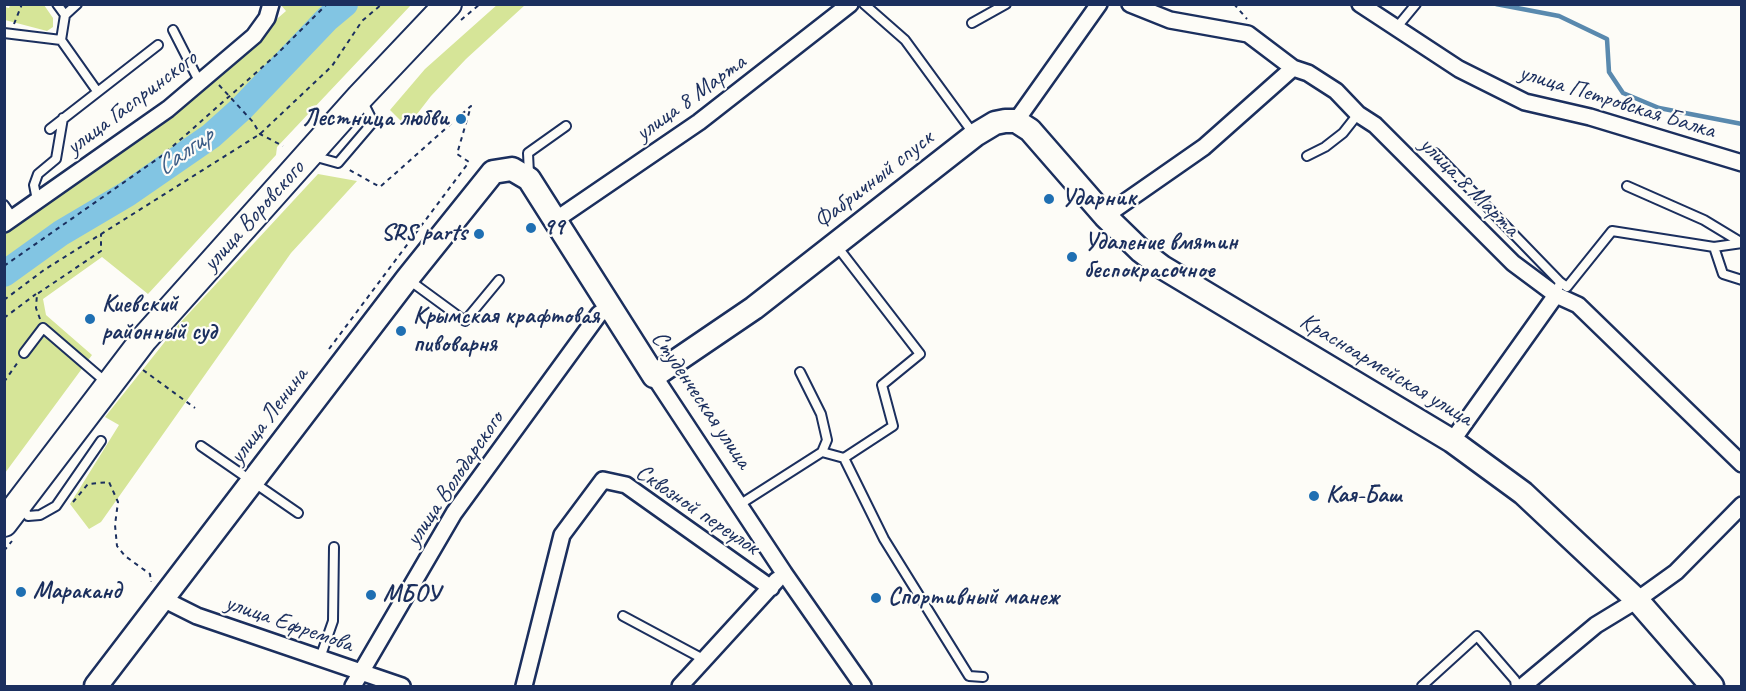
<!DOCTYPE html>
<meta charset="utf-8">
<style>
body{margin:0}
#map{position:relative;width:1746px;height:691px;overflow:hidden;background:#fdfcf7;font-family:Caveat,sans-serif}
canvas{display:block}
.frame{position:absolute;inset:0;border:6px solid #1b2f5e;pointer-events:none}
</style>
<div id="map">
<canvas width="1746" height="691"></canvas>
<div class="frame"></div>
</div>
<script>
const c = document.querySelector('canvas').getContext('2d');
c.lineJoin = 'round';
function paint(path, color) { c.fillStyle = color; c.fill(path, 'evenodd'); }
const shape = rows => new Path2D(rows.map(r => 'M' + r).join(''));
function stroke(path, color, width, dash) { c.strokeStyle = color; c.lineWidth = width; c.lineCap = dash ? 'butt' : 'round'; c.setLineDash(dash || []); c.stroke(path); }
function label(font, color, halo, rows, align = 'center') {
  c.font = font + ' Caveat,sans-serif'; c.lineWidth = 4.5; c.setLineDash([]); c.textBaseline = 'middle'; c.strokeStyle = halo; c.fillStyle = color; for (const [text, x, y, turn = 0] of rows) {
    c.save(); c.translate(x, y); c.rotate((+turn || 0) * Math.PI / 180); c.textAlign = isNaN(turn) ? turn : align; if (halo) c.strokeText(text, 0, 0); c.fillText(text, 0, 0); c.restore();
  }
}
paint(shape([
 [498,4,525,5,466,59,431,96,407,127,390,110,425,69],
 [10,5,44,5,53,18,53,27,47,31,5,20,5,7,9,8],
 [281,5,411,5,277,147,276,155,148,294,102,257,43,299,46,315,92,355,5,473,4,235,170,112,286,11],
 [318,174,357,181,291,253,101,522,89,529,70,504,119,425,105,417,179,324]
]), '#d6e598');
stroke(shape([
 [1496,4,1559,16,1607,39,1609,72,1623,93,1659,108,1742,124]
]), '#5989ae', 4.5);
stroke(shape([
 [4,274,61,233,127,194,211,136,241,109,327,19,345,4]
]), '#82c5e3', 26);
const service = shape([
 [57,4,65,15],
 [77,4,65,15,61,40,97,91],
 [864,4,905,40,973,133],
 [972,23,1006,4],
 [1397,27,1416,4],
 [173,30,199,81],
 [4,33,61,40],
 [50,129,158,45],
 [1435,153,1560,282],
 [313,156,338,163,373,122,362,100],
 [1307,156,1325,147,1343,133,1358,114],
 [529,174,528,153,566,126],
 [1627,186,1704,220,1742,243],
 [37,200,34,185,38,174,56,159,63,118],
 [4,205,13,218],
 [836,245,920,354,882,385,893,426,844,458,884,539,969,676,983,677],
 [1714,247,1723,274,1742,280],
 [409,280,465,321,499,280],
 [1556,295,1560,282,1567,287,1612,231,1714,247,1742,243],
 [24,353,43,328,107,383],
 [201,446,298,513],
 [822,452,844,458],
 [739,505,822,452,827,440,821,414,800,372],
 [21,506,28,516,40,515,56,506,101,441],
 [623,616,705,660],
 [320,658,333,621,334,547],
 [1422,686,1477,636,1515,680,1516,686]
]);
const minor = shape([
 [1130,4,1170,20,1248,34,1293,68,1308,73,1336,91,1358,114,1375,125,1513,263,1556,295,1578,305,1742,464],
 [1360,4,1459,69,1525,102,1590,117,1742,163],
 [1016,121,1099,4],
 [1105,216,1204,147,1293,68],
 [554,221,699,122,850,4],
 [4,224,168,109,254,36,267,18,271,4],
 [654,376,784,573,863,686],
 [1452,441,1556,295],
 [163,599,197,616,402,686],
 [353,686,454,513,599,314,609,308],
 [524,686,562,535,603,480,626,485,771,588],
 [680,686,777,580],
 [1523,686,1596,625,1637,600,1676,572,1742,505]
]);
const secondary = shape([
 [96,686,407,279,493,172,512,169,529,179,654,376,754,308,975,135,995,123,1005,121,1016,121,1030,130,1105,216,1141,251,1162,267,1452,441,1523,493,1637,600,1712,686]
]);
const primary = shape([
 [4,523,144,339,360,97,448,4]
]);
stroke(service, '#1b2f5e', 12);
stroke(minor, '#1b2f5e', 20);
stroke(secondary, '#1b2f5e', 27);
stroke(primary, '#1b2f5e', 30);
stroke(shape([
 [1234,4,1247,19],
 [461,20,480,4],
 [14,24,22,4],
 [219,85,253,122,260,134,283,146],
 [4,266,163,155,276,55,327,4],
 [4,300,44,270,260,134,332,66,362,21,382,4],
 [4,318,36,294],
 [40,319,36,308,37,294,101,251,101,234],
 [329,349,469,162,457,154,471,106,380,187,346,168],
 [143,370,195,408],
 [4,382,18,362],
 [73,502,88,484,109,482,118,502,115,525,117,546,125,556,150,574,151,582],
 [4,551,12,541]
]), '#1b2f5e', 2, [4.5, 4.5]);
stroke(service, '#fdfcf7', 8);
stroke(minor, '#fdfcf7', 15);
stroke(secondary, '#fdfcf7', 22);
stroke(primary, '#fdfcf7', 26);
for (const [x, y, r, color] of [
 [461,119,6,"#1f6fb2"],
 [1049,199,6,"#1f6fb2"],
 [531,228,6,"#1f6fb2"],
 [479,234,6,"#1f6fb2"],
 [1072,257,6,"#1f6fb2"],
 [90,319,6,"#1f6fb2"],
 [401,331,6,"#1f6fb2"],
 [1314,496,6,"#1f6fb2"],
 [21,592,6,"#1f6fb2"],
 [371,595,6,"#1f6fb2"],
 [876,598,6,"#1f6fb2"]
]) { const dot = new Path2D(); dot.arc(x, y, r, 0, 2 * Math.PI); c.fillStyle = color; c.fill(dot); stroke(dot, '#fdfcf7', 2); }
label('24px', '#1b2f5e', '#fdfcf7', [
 ["улица 8 Марта",691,98,-36],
 ["улица Петровская Балка",1617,102,17],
 ["улица Гаспринского",132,103,-37],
 ["Фабричный спуск",874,180,-38],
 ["улица 8 Марта",1469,187,45],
 ["улица Воровского",254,216,-48],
 ["Красноармейская улица",1386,370,31],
 ["Студенческая улица",701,400,56],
 ["улица Ленина",269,416,-53],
 ["улица Володарского",455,479,-56],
 ["Сквозной переулок",697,510,34],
 ["улица Ефремова",289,624,19]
]);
label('bold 24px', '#1b2f5e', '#fdfcf7', [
 ["Лестница любви",449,119,"right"],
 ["Ударник",1061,199],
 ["99",543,228],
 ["SRS parts",467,234,"right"],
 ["Удаление вмятин",1084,243],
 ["беспокрасочное",1084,271],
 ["Киевский",102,305],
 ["районный суд",102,333],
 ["Крымская крафтовая",413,317],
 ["пивоварня",413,345],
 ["Кая-Баш",1326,496],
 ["Мараканд",33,592],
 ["МБОУ",383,595],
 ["Спортивный манеж",888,598]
], 'left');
label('italic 26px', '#3a5c86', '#fdfcf7', [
 ["Салгир",185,152,-35]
]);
</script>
